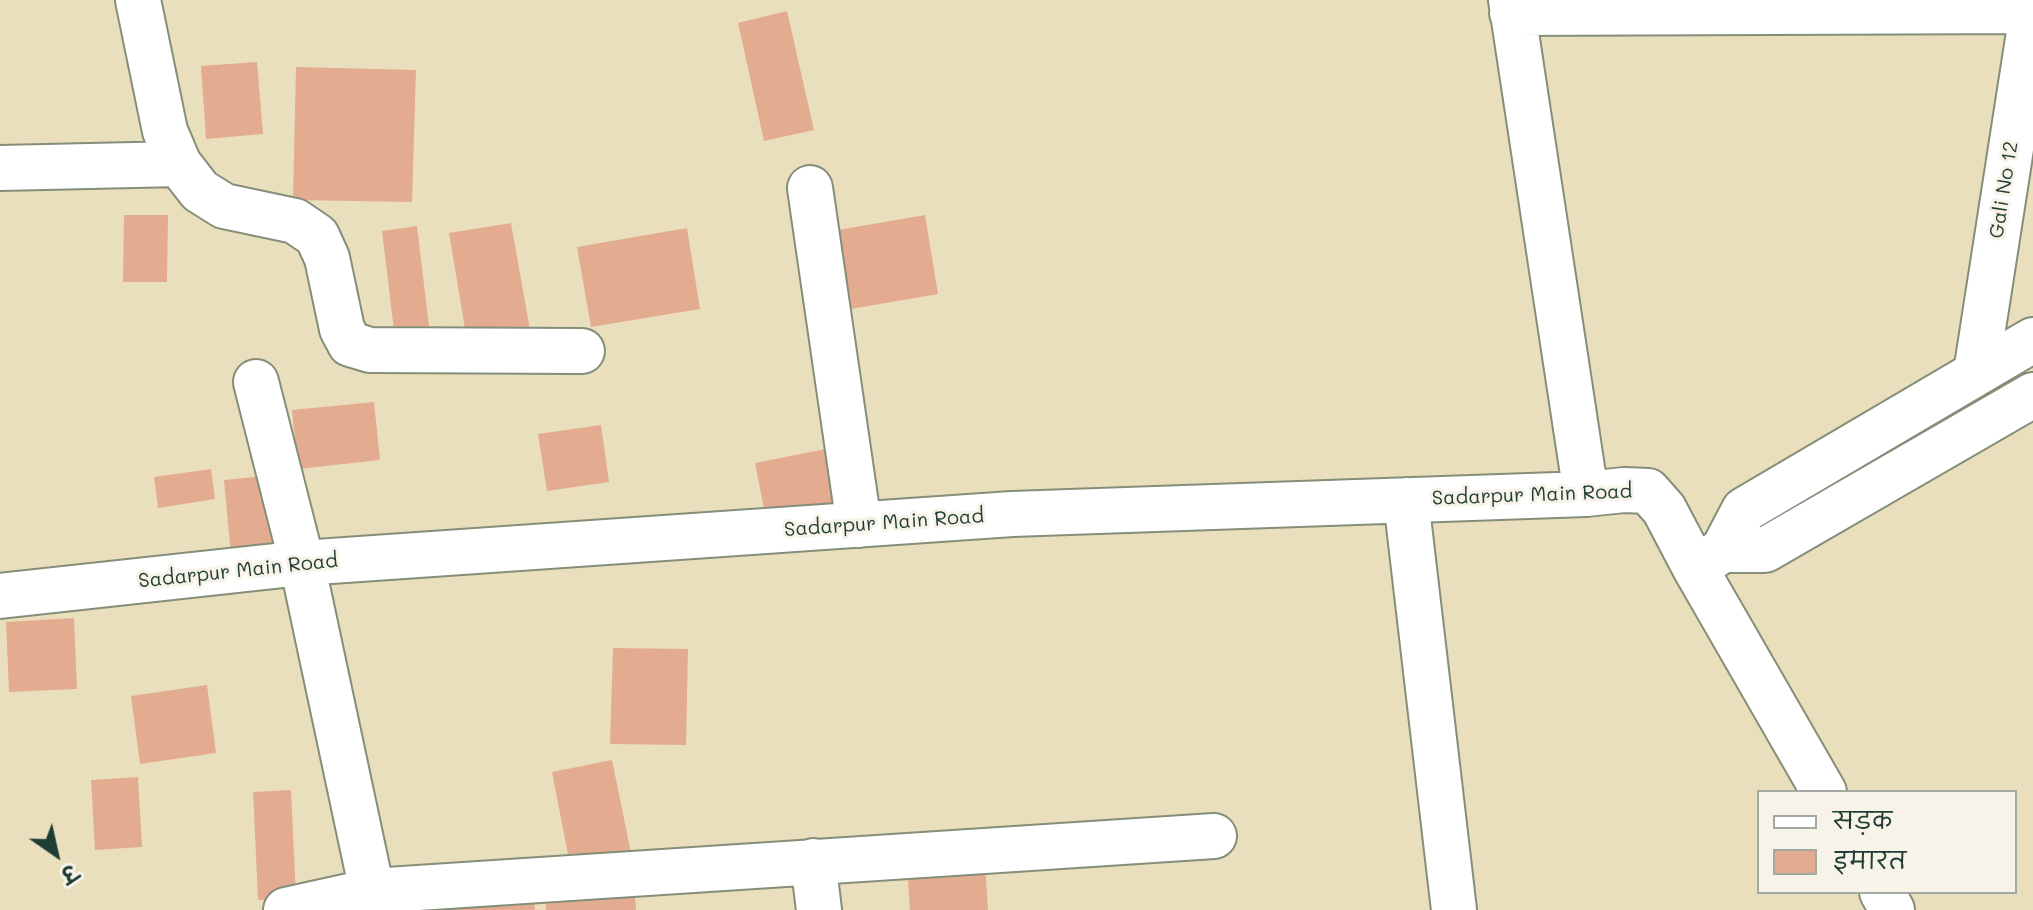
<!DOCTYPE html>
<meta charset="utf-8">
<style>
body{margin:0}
#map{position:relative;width:2033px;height:910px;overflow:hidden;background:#eadfbc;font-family:Mali,"Playpen Sans Deva",sans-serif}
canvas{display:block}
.legend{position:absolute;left:1757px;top:790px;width:260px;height:104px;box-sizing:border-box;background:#f7f3e8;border:2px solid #a1aaa0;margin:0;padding:10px 14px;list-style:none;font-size:24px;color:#1f3d34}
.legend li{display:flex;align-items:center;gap:16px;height:40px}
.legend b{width:40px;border:2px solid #a1aaa0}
.north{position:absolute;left:16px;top:814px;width:80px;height:80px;-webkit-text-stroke:6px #f7f3e8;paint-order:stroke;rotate:146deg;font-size:22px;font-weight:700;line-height:32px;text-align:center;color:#1f3d34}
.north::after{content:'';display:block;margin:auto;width:28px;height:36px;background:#1f3d34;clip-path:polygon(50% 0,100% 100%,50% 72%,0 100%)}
</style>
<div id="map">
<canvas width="2033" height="910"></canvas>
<ul class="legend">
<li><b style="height:10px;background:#fff"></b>सड़क</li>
<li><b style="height:22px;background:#e3ac90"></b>इमारत</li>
</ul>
<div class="north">उ</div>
</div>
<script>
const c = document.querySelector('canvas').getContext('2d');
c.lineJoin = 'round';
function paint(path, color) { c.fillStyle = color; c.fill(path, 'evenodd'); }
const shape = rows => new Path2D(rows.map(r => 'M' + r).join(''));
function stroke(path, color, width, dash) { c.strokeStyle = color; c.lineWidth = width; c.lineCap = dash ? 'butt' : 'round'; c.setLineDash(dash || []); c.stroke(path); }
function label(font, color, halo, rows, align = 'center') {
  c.font = font + ' Mali,sans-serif'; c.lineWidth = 6; c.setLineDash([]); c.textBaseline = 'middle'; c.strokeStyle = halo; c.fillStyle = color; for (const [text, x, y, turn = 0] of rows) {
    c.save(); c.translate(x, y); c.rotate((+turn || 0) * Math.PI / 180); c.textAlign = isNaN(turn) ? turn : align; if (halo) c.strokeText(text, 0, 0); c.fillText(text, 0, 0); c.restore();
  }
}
paint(shape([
 [787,11,814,130,764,141,738,23],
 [257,62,263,134,206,139,201,66],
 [296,67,416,70,412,202,293,200],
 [124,215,168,215,167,282,123,282],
 [925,215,938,294,845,310,832,231],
 [511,223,530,330,467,341,449,233],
 [417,226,429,326,394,330,382,231],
 [687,228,700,309,591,327,577,247],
 [374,402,380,460,298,469,292,410],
 [601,425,609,482,547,491,538,434],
 [826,449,838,510,767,524,755,463],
 [211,469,215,499,158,508,154,477],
 [274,475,282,551,231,555,224,480],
 [74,618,77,689,9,692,6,622],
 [613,648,688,649,686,745,610,744],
 [207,685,216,753,140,764,131,696],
 [612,760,631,853,570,865,552,772],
 [138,777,142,847,95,850,91,780],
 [291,790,296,898,258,900,253,792],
 [985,862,988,910,910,910,907,867],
 [634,879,636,910,546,910,544,885],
 [531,884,535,910,440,910,438,900]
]), '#e3ac90');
const minor = shape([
 [138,0,165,131,179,164,200,191,224,206,295,221,317,236,327,258,342,329,350,344,370,350,582,351],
 [1511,0,1586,494],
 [1512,13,2032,11],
 [0,168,179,164],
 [810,188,859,525],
 [1976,373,2033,7],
 [256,382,302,563,372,891],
 [1406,500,1454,910],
 [1723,550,1765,550,2033,395],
 [1695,568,1723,550,1744,510,2033,340],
 [0,596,302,563,1012,514,1586,494,1624,490,1648,491,1664,509,1695,568,1824,792],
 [813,861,819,910],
 [1882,892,1892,910],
 [286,910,372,891,1214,836]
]);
stroke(minor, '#848e78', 48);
stroke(minor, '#fff', 44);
label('20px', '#1f3d34', '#f7f3e8', [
 ["Gali No 12",2004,190,-81],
 ["Sadarpur Main Road",1532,495,-2],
 ["Sadarpur Main Road",884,523,-4],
 ["Sadarpur Main Road",238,571,-6]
]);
</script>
